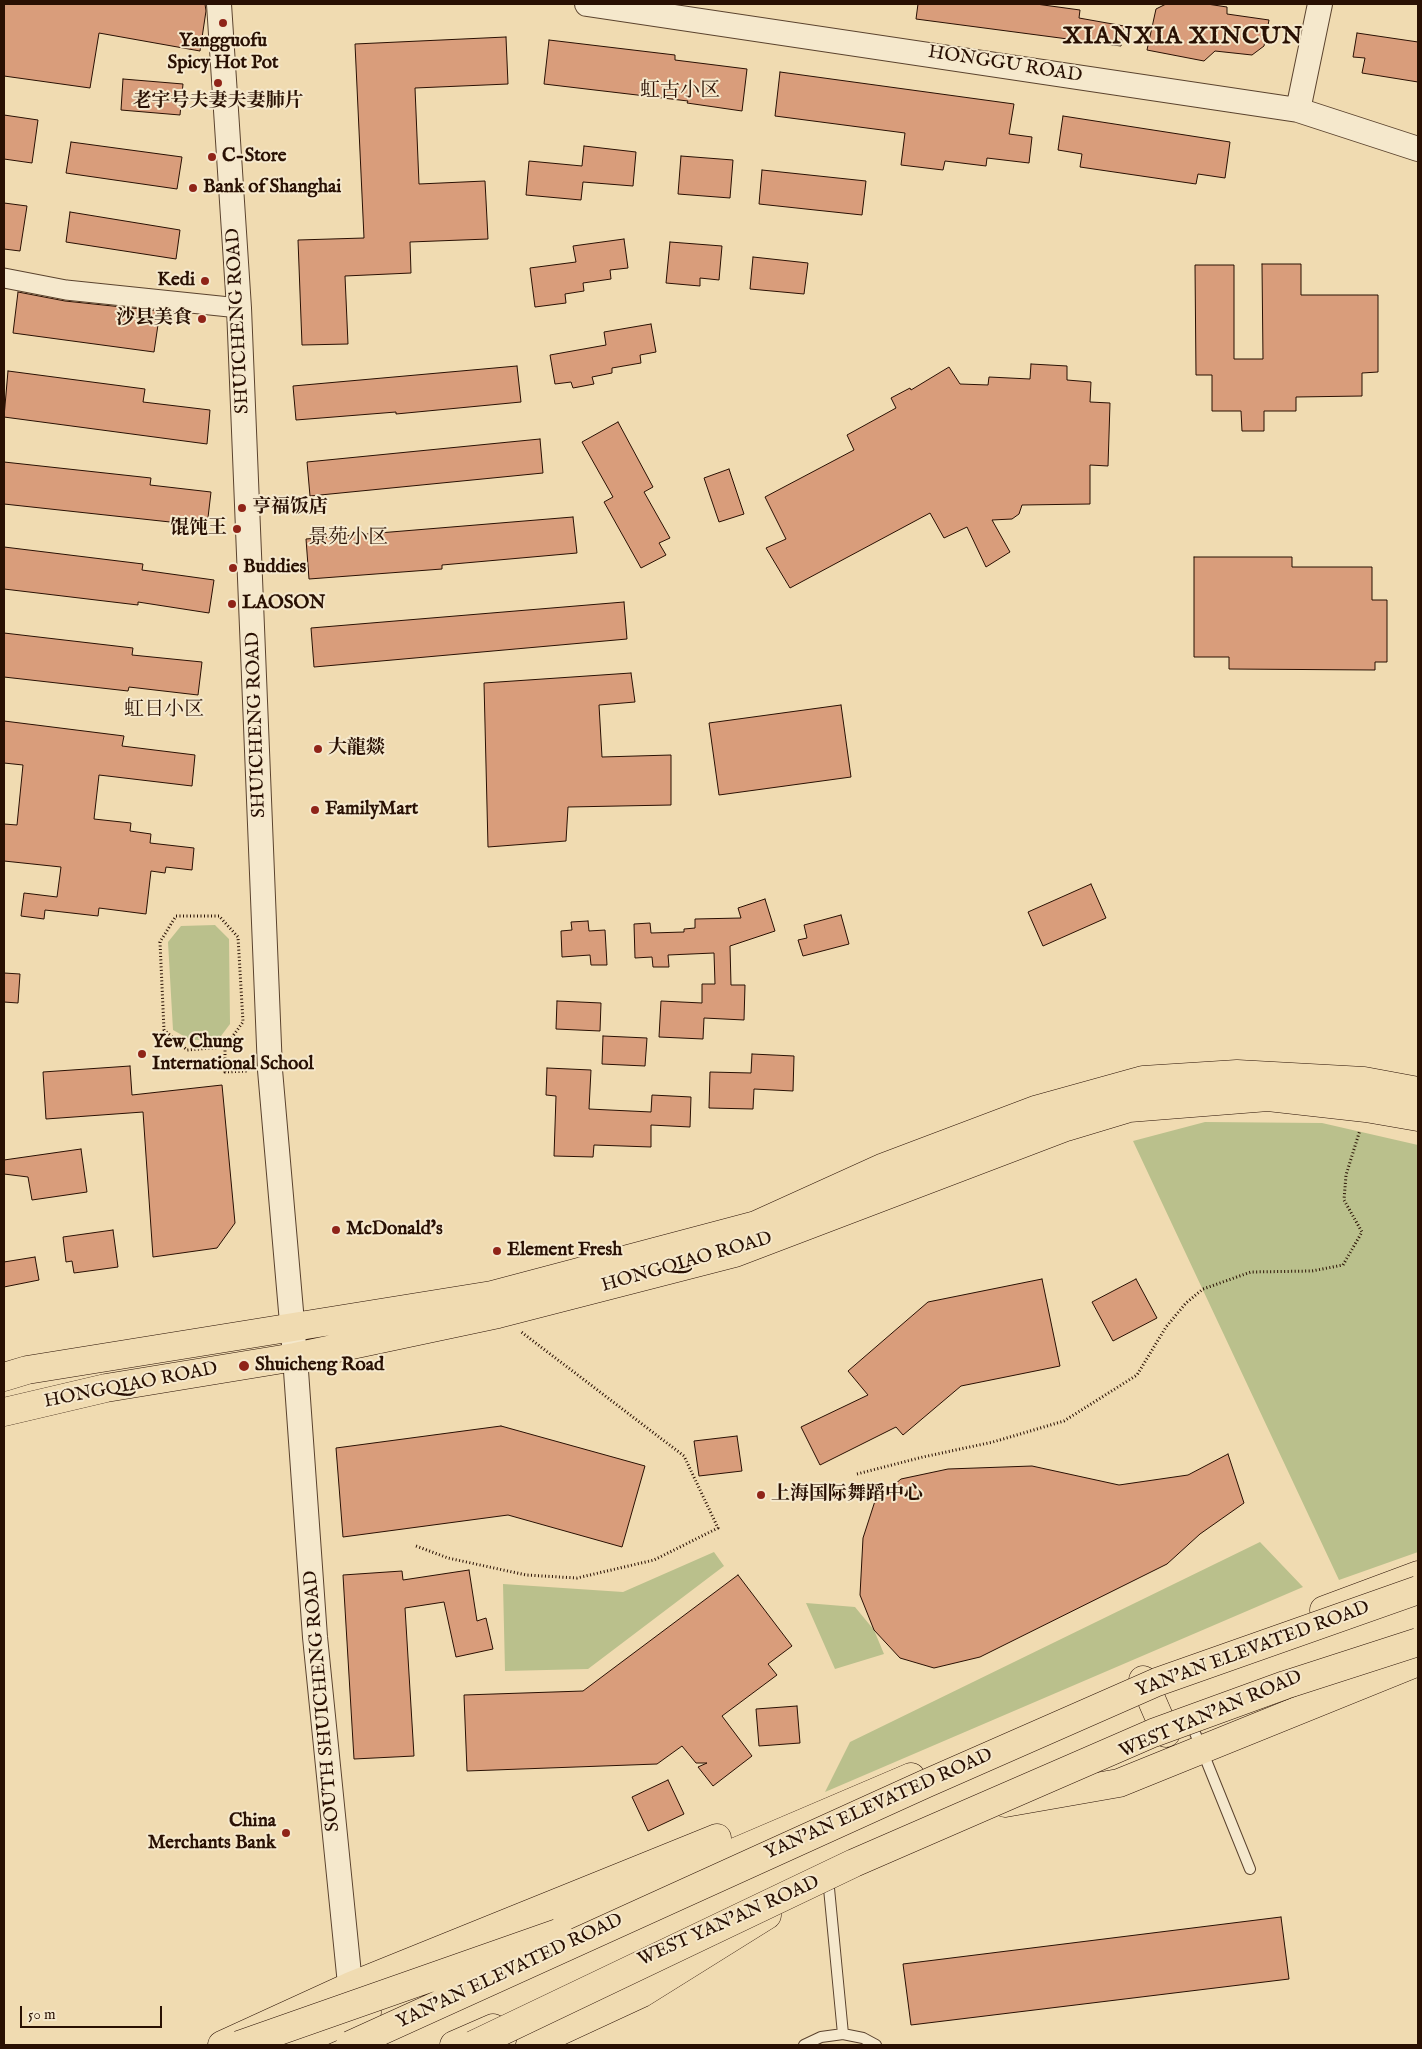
<!DOCTYPE html>
<meta charset="utf-8">
<style>
body{margin:0}
#map{position:relative;width:1422px;height:2049px;overflow:hidden;background:#f0dbb1;font-family:"IM FELL English",serif}
canvas{display:block}
.frame{position:absolute;inset:0;border:5px solid #291003;pointer-events:none}
.scale{position:absolute;left:20px;top:2006px;width:142px;height:22px;box-sizing:border-box;border:2px solid #291003;border-top:0;padding-left:6px;font-size:15px;line-height:18px;white-space:nowrap;color:#291003;-webkit-text-stroke:4px #f5e8cc;paint-order:stroke}
</style>
<div id="map">
<canvas width="1422" height="2049"></canvas>
<div class="frame"></div>
<div class="scale">50 m</div>
</div>
<script>
const c = document.querySelector('canvas').getContext('2d');
c.lineJoin = 'round';
function paint(path, color) { c.fillStyle = color; c.fill(path, 'evenodd'); }
const shape = rows => new Path2D(rows.map(r => 'M' + r).join(''));
function stroke(path, color, width, dash) { c.strokeStyle = color; c.lineWidth = width; c.lineCap = dash ? 'butt' : 'round'; c.setLineDash(dash || []); c.stroke(path); }
function label(font, color, halo, rows, align = 'center') {
  c.font = font + ' "IM FELL English","Noto Serif SC",serif'; c.lineWidth = 4; c.setLineDash([]); c.textBaseline = 'middle'; c.strokeStyle = halo; c.fillStyle = color; for (const [text, x, y, turn = 0] of rows) {
    c.save(); c.translate(x, y); c.rotate((+turn || 0) * Math.PI / 180); c.textAlign = isNaN(turn) ? turn : align; if (halo) c.strokeText(text, 0, 0); c.fillText(text, 0, 0); c.restore();
  }
}
paint(shape([
 [215,925,229,939,230,1024,218,1040,191,1040,173,1030,168,942,181,926],
 [1205,1122,1322,1123,1418,1145,1418,1552,1339,1580,1133,1141],
 [1260,1542,1303,1587,825,1792,850,1742],
 [714,1552,724,1566,588,1669,505,1671,503,1584,623,1592],
 [806,1603,855,1607,874,1630,884,1654,835,1669]
]), '#bac08c');
const building = shape([
 [4,4,205,4,206,11,200,51,99,33,90,88,4,76,4,4],
 [918,4,1036,4,1080,10,1079,18,1124,26,1121,46,916,19,918,4],
 [1166,4,1207,4,1227,7,1227,14,1269,20,1264,46,1252,55,1215,51,1204,61,1147,50,1156,9,1166,4],
 [1357,33,1418,42,1418,82,1362,73,1365,58,1353,57,1357,33],
 [506,37,508,84,415,88,419,184,485,181,488,239,410,242,411,273,345,276,348,344,302,345,298,240,364,238,355,44,506,37],
 [549,40,675,55,675,60,747,69,742,111,687,103,688,101,544,84,549,40],
 [780,72,1014,104,1009,134,1032,137,1029,163,987,158,986,166,945,161,943,170,901,165,905,133,775,116,780,72],
 [123,79,183,84,180,115,121,110,123,79],
 [4,115,38,120,32,163,4,159,4,115],
 [1063,116,1230,142,1225,178,1198,174,1196,184,1080,167,1082,154,1058,150,1063,116],
 [71,142,182,157,177,189,66,173,71,142],
 [584,146,636,152,633,186,583,182,581,200,526,195,529,161,582,166,584,146],
 [681,156,733,160,730,198,678,194,681,156],
 [762,170,866,181,862,215,759,204,762,170],
 [4,203,27,206,20,251,4,249,4,203],
 [70,212,180,230,176,259,66,242,70,212],
 [624,239,628,268,610,270,611,279,583,283,584,291,565,294,566,303,535,307,530,268,576,262,573,246,624,239],
 [670,242,722,246,719,280,700,278,700,286,666,283,670,242],
 [753,257,808,263,804,294,750,289,753,257],
 [1262,264,1301,264,1301,295,1378,295,1378,372,1362,373,1362,396,1296,397,1296,411,1264,411,1264,431,1242,431,1241,411,1212,411,1212,375,1196,375,1195,265,1234,265,1234,359,1263,359,1262,264],
 [18,292,65,301,160,311,154,352,13,333,18,292],
 [651,324,656,352,640,355,641,363,612,368,612,373,592,377,594,384,573,388,571,382,555,384,550,355,606,345,604,332,651,324],
 [1031,364,1067,366,1067,380,1091,382,1090,402,1110,403,1108,466,1090,465,1090,504,1022,505,1019,514,1012,519,992,520,1010,552,986,567,967,527,944,538,930,513,790,588,766,548,786,539,765,497,854,450,847,435,896,408,891,398,910,388,911,390,949,367,960,384,988,385,989,377,1030,379,1031,364],
 [517,366,521,402,396,414,396,412,296,420,293,386,517,366],
 [8,371,145,389,143,402,210,410,207,444,4,417,8,371],
 [618,422,653,487,644,492,670,538,659,543,666,555,641,568,604,502,613,497,582,442,618,422],
 [540,439,543,473,310,496,307,462,540,439],
 [4,462,151,478,150,485,211,492,207,526,4,504,4,462],
 [729,469,744,514,719,522,704,478,729,469],
 [573,517,577,553,442,565,442,569,309,579,306,539,573,517],
 [4,547,143,564,142,570,214,580,209,613,138,602,138,605,4,589,4,547],
 [1194,557,1292,557,1292,567,1372,567,1372,600,1387,600,1387,662,1375,662,1375,670,1229,669,1229,657,1194,657,1194,557],
 [624,602,627,639,314,667,311,628,624,602],
 [4,633,133,648,132,655,202,662,198,695,129,687,128,691,4,677,4,633],
 [631,673,635,702,599,705,602,757,671,755,671,805,568,807,566,841,488,847,484,683,631,673],
 [841,705,851,777,719,795,709,723,841,705],
 [4,721,124,736,122,746,195,755,192,786,99,775,94,819,131,823,130,831,151,834,150,843,194,848,192,870,166,867,165,873,151,871,146,914,99,908,98,916,45,910,44,919,21,916,24,893,57,897,61,867,4,861,4,824,17,825,23,765,4,763,4,721],
 [1091,884,1106,918,1043,946,1028,912,1091,884],
 [765,899,775,931,730,946,731,985,745,985,744,1020,704,1018,703,1039,659,1037,661,1001,702,1003,702,984,715,984,714,953,668,955,669,967,653,967,652,957,635,958,634,924,650,923,651,933,684,932,684,929,695,928,695,919,741,918,738,908,765,899],
 [841,915,849,944,803,956,798,940,807,938,804,925,841,915],
 [588,921,589,931,605,930,607,965,591,965,590,955,562,957,561,931,572,930,571,922,588,921],
 [4,973,20,974,18,1003,4,1002,4,973],
 [557,1001,601,1003,600,1031,556,1029,557,1001],
 [603,1036,647,1038,645,1066,602,1064,603,1036],
 [752,1054,794,1056,793,1091,754,1089,753,1109,709,1108,710,1072,751,1073,752,1054],
 [130,1066,132,1095,222,1085,235,1223,217,1248,153,1257,143,1112,46,1119,43,1072,130,1066],
 [547,1068,591,1070,589,1109,651,1112,652,1095,691,1097,690,1127,651,1125,651,1147,594,1145,593,1157,554,1156,556,1096,546,1095,547,1068],
 [81,1149,87,1192,32,1200,28,1177,4,1174,4,1160,81,1149],
 [113,1230,118,1267,74,1273,72,1261,66,1262,63,1237,113,1230],
 [35,1257,39,1280,4,1287,4,1262,35,1257],
 [1042,1279,1060,1366,961,1386,903,1435,896,1427,820,1465,801,1427,868,1395,848,1371,928,1302,1042,1279],
 [1136,1279,1157,1318,1113,1341,1092,1302,1136,1279],
 [501,1426,645,1466,622,1547,508,1515,343,1537,336,1448,501,1426],
 [737,1436,742,1471,699,1476,694,1441,737,1436],
 [1228,1454,1244,1503,1200,1534,1167,1564,980,1657,934,1668,900,1658,874,1630,860,1595,863,1538,875,1501,901,1479,948,1469,1032,1466,1119,1485,1188,1475,1228,1454],
 [469,1570,477,1621,486,1618,493,1649,456,1657,444,1602,405,1608,414,1756,354,1759,343,1575,402,1571,403,1580,469,1570],
 [738,1575,792,1646,768,1664,777,1675,722,1716,752,1756,713,1786,698,1767,707,1763,696,1763,682,1746,657,1764,467,1771,464,1695,583,1691,738,1575],
 [797,1706,800,1743,759,1746,756,1709,797,1706],
 [668,1780,684,1814,648,1831,632,1797,668,1780],
 [1281,1917,1289,1979,911,2025,903,1964,1281,1917]
]);
paint(building, '#d99d7b');
stroke(building, '#291003', 1);
const service = shape([
 [1191,1723,1250,1869],
 [828,1878,843,2034],
 [804,2045,821,2037,843,2034,863,2038,876,2045]
]);
const minor = shape([
 [4,278,66,290,239,308]
]);
const tertiary = shape([
 [219,4,239,308,270,1070,295,1357,315,1637,352,2004],
 [587,4,1298,110,1418,149],
 [1298,110,1320,4]
]);
const primary = shape([
 [4,1377,27,1370,492,1295,756,1225,884,1167,1035,1110,1143,1080,1237,1074,1364,1081,1418,1091],
 [4,1412,106,1388,295,1357,498,1314,735,1253,1066,1127,1129,1108,1268,1097,1366,1108,1418,1117],
 [1324,1610,1418,1575],
 [1143,1680,1166,1733],
 [1005,1803,1119,1783,1418,1662],
 [534,1938,911,1777],
 [222,2045,351,1986,717,1838],
 [291,2045,367,2012],
 [454,2045,493,2028],
 [530,2045,642,1993,767,1915]
]);
stroke(service, '#5b432e', 12);
stroke(minor, '#5b432e', 21);
stroke(tertiary, '#5b432e', 26);
stroke(primary, '#291003', 29);
stroke(shape([
 [176,916,219,916,238,937,243,1022,225,1047,187,1050,164,1030,160,942,176,916],
 [225,1047,225,1072,249,1071],
 [290,1069,298,1068],
 [857,1474,923,1457,993,1442,1064,1421,1137,1375,1166,1327,1186,1303,1203,1289,1251,1272,1312,1271,1343,1265,1362,1232,1344,1200,1346,1175,1360,1130],
 [416,1546,448,1558,526,1575,577,1578,654,1560,718,1528,684,1456,520,1331]
]), '#291003', 3, [1, 2.5]);
stroke(service, '#f5e8cc', 10);
stroke(minor, '#f5e8cc', 19);
stroke(tertiary, '#f5e8cc', 24);
stroke(primary, '#f0dbb1', 28);
const trunkBridge = shape([
 [239,2045,558,1933],
 [350,2045,925,1784,1157,1682,1418,1590],
 [473,2045,854,1863,1153,1733,1285,1685,1418,1642]
]);
stroke(trunkBridge, '#291003', 29, []);
stroke(trunkBridge, '#f0dbb1', 28);
for (const [x, y, r, color] of [
 [223,23,5,"#8f2418"],
 [218,83,5,"#8f2418"],
 [212,157,5,"#8f2418"],
 [193,188,5,"#8f2418"],
 [205,281,5,"#8f2418"],
 [202,319,5,"#8f2418"],
 [242,508,5,"#8f2418"],
 [237,529,5,"#8f2418"],
 [233,568,5,"#8f2418"],
 [232,604,5,"#8f2418"],
 [318,749,5,"#8f2418"],
 [315,810,5,"#8f2418"],
 [142,1054,5,"#8f2418"],
 [336,1230,5,"#8f2418"],
 [497,1251,5,"#8f2418"],
 [244,1366,6,"#8f2418"],
 [761,1495,5,"#8f2418"],
 [286,1833,5,"#8f2418"]
]) { const dot = new Path2D(); dot.arc(x, y, r, 0, 2 * Math.PI); c.fillStyle = color; c.fill(dot); stroke(dot, '#f5e8cc', 2); }
label('bold 19px', '#291003', '#f5e8cc', [
 ["Yangguofu",223,42,"center"],
 ["Spicy Hot Pot",223,64,"center"],
 ["老宇号夫妻夫妻肺片",218,102,"center"],
 ["C-Store",222,157],
 ["Bank of Shanghai",203,188],
 ["Kedi",195,281,"right"],
 ["沙县美食",192,319,"right"],
 ["亨福饭店",252,508],
 ["馄饨王",227,529,"right"],
 ["Buddies",243,568],
 ["LAOSON",242,604],
 ["大龍燚",328,749],
 ["FamilyMart",325,810],
 ["Yew Chung",152,1043],
 ["International School",152,1065],
 ["McDonald's",346,1230],
 ["Element Fresh",507,1251],
 ["Shuicheng Road",255,1366],
 ["上海国际舞蹈中心",771,1495],
 ["China",276,1822,"right"],
 ["Merchants Bank",276,1844,"right"]
], 'left');
label('19px', '#291003', '#f5e8cc', [
 ["HONGGU ROAD",1005,65,9],
 ["SHUICHENG ROAD",239,321,-93],
 ["SHUICHENG ROAD",257,725,-92],
 ["HONGQIAO ROAD",687,1263,-16],
 ["HONGQIAO ROAD",131,1386,-11],
 ["YAN'AN ELEVATED ROAD",1253,1650,-20],
 ["SOUTH SHUICHENG ROAD",323,1701,-95],
 ["WEST YAN'AN ROAD",1211,1715,-23],
 ["YAN'AN ELEVATED ROAD",879,1805,-24],
 ["WEST YAN'AN ROAD",729,1922,-24],
 ["YAN'AN ELEVATED ROAD",510,1972,-25]
]);
label('20px', '#291003', '#f5e8cc', [
 ["虹古小区",680,92],
 ["景苑小区",348,539],
 ["虹日小区",164,711]
]);
c.letterSpacing = '1px';
label('bold 24px', '#291003', '#f5e8cc', [
 ["XIANXIA XINCUN",1183,38]
]);
c.letterSpacing = '0px';
</script>
